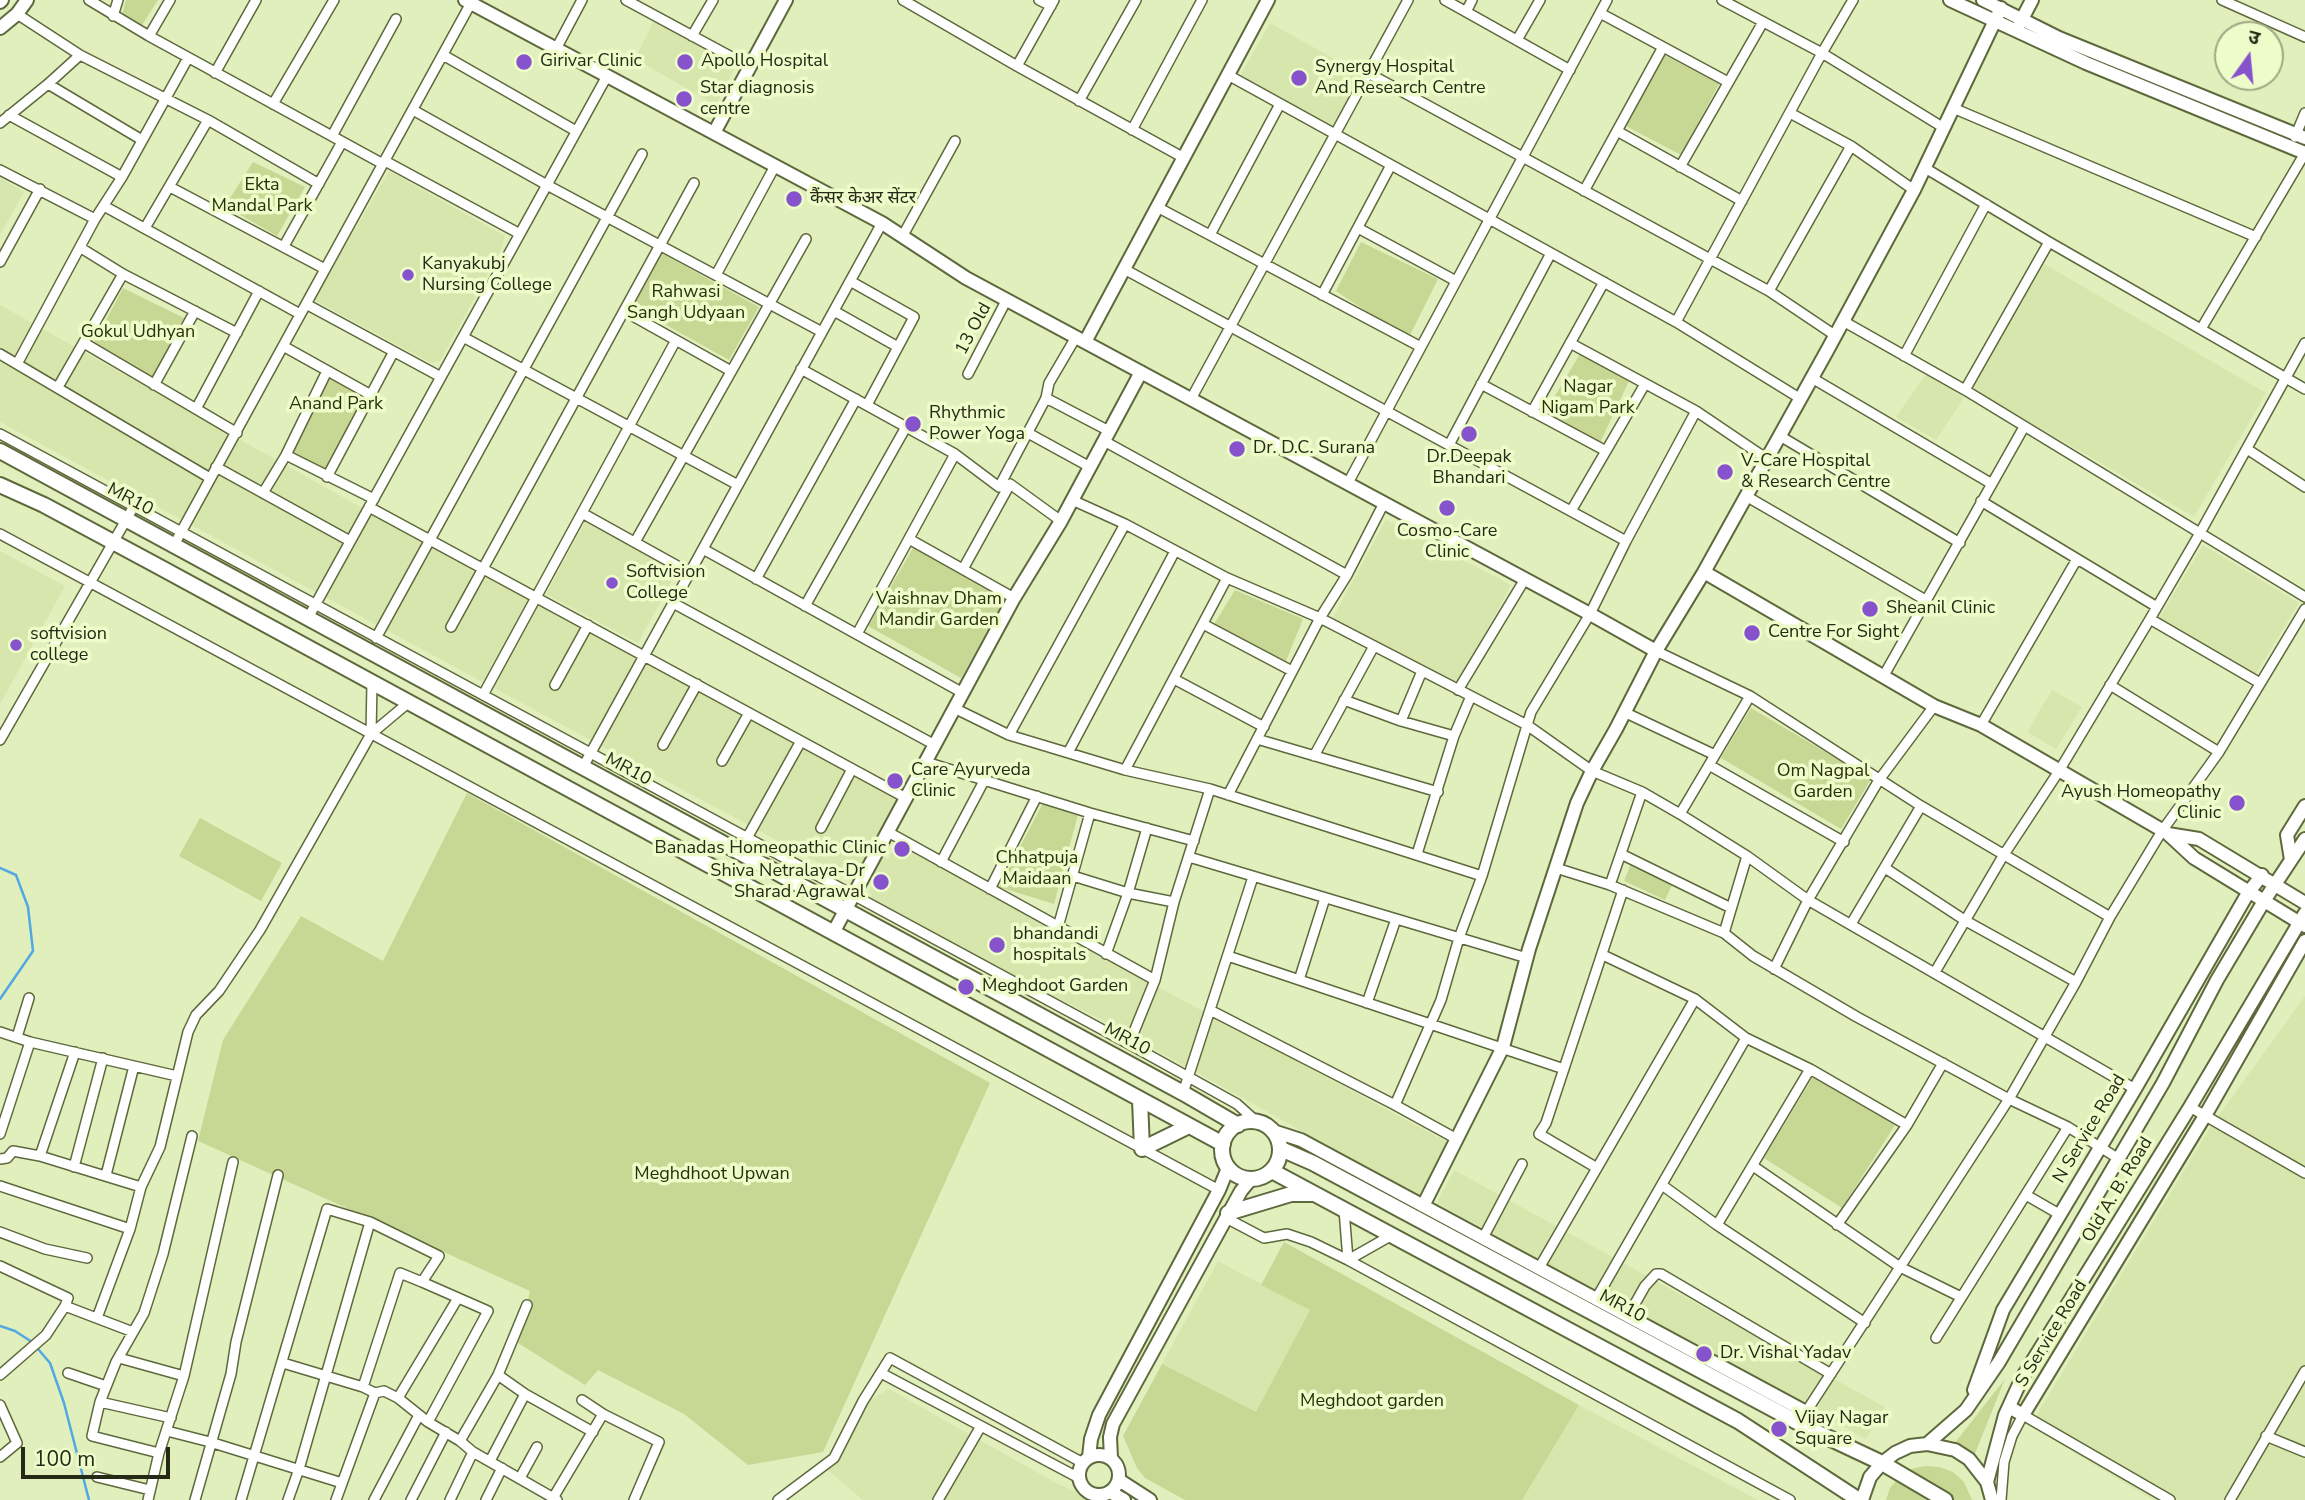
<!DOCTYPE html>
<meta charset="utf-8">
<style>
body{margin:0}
#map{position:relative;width:2305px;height:1500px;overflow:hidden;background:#e1efbd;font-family:"Nunito Sans","Noto Sans Devanagari",sans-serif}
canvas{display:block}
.north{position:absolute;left:2214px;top:21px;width:70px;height:70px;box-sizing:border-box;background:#eefcca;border:2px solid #9ea882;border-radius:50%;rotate:15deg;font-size:19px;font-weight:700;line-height:28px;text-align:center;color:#252a17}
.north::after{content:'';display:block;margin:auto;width:24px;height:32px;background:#8753cc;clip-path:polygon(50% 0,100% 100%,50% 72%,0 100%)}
.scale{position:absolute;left:21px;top:1447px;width:149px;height:32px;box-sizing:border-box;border:4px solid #252a17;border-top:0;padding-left:9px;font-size:21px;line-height:24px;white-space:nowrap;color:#252a17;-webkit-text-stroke:5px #eefcca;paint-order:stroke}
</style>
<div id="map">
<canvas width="2305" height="1500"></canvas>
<div class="north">उ</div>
<div class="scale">100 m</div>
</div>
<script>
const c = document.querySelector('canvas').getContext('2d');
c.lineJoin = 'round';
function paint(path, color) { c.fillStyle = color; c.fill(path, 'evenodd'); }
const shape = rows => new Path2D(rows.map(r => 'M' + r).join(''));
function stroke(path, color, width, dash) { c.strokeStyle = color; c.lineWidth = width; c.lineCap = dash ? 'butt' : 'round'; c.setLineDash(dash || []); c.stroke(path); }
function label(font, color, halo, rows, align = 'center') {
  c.font = font + ' "Nunito Sans","Noto Sans Devanagari",sans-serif'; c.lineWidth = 7; c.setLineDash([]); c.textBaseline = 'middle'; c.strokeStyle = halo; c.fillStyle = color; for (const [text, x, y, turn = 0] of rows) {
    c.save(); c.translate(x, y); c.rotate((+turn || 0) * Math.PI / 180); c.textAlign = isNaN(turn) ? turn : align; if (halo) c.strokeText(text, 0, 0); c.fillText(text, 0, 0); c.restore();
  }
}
paint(shape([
 [654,21,736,65,716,105,635,59],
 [1270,23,1361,74,1328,134,1236,83],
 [389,171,505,236,501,250,440,361,431,363,314,300],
 [0,178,24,192,0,235],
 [2044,264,2266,393,2194,517,1971,388],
 [0,305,435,549,901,798,856,883,0,422],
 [1926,374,1964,398,1936,440,1896,417],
 [1386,520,1511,585,1457,686,1331,621],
 [585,522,677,571,638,643,546,594],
 [2203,545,2299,603,2254,677,2158,620],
 [0,551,65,586,0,704],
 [2052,690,2082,707,2056,749,2027,732],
 [898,841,1158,987,1449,1143,1423,1198,1098,1018,870,905,871,893,869,892,872,886,877,853,888,859],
 [2305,996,2305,1500,2153,1500,2030,1426,2211,1126],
 [1454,1170,1885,1407,1866,1439,1437,1203],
 [1218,1261,1310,1310,1256,1413,1162,1364],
 [889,1389,1056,1483,1095,1500,863,1500,827,1469,868,1401],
 [1579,1405,1758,1500,1522,1500]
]), '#d6e6ad');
paint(shape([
 [126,0,158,0,140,28,121,18],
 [1664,55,1719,84,1681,155,1626,126],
 [253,162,305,187,277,236,225,206],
 [1361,242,1438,279,1408,339,1336,291],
 [661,253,759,307,729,360,632,306],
 [123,288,184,318,151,380,92,347],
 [1581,352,1630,379,1599,445,1546,411],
 [329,372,367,395,324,472,289,450],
 [916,543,1007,594,961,678,868,626],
 [1235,590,1303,619,1286,661,1213,626],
 [1751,708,1871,779,1841,829,1721,758],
 [467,793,990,1083,823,1452,748,1465,684,1414,598,1370,585,1385,518,1343,530,1291,198,1141,223,1040,301,916,383,961],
 [1043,803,1079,811,1054,904,999,887],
 [200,818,282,863,261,901,179,856],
 [1631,863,1673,883,1665,900,1624,881],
 [1813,1077,1897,1122,1842,1208,1764,1158],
 [1284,1242,1579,1405,1522,1500,1185,1500,1145,1478,1137,1468,1123,1436,1162,1364,1256,1412,1310,1310,1261,1285],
 [2005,1379,1974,1456,1954,1444],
 [1925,1466,1939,1467,1953,1472,1964,1482,1972,1500,1886,1500,1890,1488,1899,1477,1911,1469]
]), '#c6d894');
stroke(shape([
 [0,868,16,875,28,907,33,951,0,999],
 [0,1326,15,1331,32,1342,50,1363,64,1403,89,1500]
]), '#52a8e2', 2.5);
const street = shape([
 [89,0,149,36,383,164],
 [626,0,750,67],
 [903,0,1017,66,1184,158],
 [1039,0,1051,6],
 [1445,0,1570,70],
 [1722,0,1822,53,1944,128],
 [2222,0,2305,37],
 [1466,12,1472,0],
 [1600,13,1728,82],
 [17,14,80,55,208,120,319,184],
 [113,16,118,0],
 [149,36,170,0],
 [692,36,713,0],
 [1517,40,1540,0],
 [556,49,582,0],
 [443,55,576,131],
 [1017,66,1054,0],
 [215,73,256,0],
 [1368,73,1769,291,1836,336],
 [1228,75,1676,322,1801,399],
 [48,84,142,140],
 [1079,101,1136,0],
 [273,104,334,0],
 [1953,108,2256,237],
 [413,110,547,185,822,332],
 [1790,113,1851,146,1914,190],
 [9,115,122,177],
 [0,123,48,84,80,55],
 [1132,130,1202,0],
 [1617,131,1742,201],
 [332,136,396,19],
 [2295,137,2305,113],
 [385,161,520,234],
 [1680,167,1763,22],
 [1925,168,2049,242,2305,389],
 [0,170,95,219],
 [170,187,325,269],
 [1584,191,1663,47],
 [104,206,300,314],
 [1157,207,1421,347],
 [145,228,208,120],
 [1358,228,1456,281],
 [1210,235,1280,104],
 [902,237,955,141],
 [284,246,342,142],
 [81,248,123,274,237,333],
 [0,262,40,189],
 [1124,269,1626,541],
 [716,275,775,166],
 [850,281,914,317,867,405],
 [1769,291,1851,146],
 [1322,295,1391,165],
 [306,304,441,377],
 [624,311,731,371],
 [834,311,898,347],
 [1843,321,1965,390,2305,597],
 [1676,322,1822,53,1853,0],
 [2201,329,2305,153],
 [463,337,738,485],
 [84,343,237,433],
 [1570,343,1696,411,1767,459],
 [283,346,371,395],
 [0,354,210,478],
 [1904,356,1986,204],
 [17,364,95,219,122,177,188,58],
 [801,369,955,454,999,487,1010,484,1061,521],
 [968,374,1007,299],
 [1812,378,1992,484],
 [1481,384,1606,451],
 [154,385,195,311],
 [58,387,123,274],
 [1965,390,2049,242],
 [1046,398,1049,383,1076,337],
 [1191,399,1408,0],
 [196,409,259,291],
 [1532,412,1604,282],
 [1028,433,1090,467],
 [0,434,1129,1044,1237,1104,1257,1122],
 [1780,436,1960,543],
 [1104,441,1347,575],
 [1449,445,1551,253],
 [2247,449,2305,487],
 [286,455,374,499],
 [216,467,350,541],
 [327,477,393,353],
 [1348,483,1607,0],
 [999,487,1046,398,1109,431],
 [263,493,286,455,327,371],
 [1746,496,1927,601],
 [1072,500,1125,524,1227,578,1320,618,1527,725,1592,771,1642,792,1680,814,1747,856,1808,900,2135,1089],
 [1981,501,2157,607],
 [369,507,906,798],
 [1571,511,1645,384],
 [582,513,690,573],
 [0,534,1219,1190],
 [909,539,1014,598],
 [635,542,806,239],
 [174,545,471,3],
 [703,549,963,693],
 [963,569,1010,484],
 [756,579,856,399],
 [673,603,935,745],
 [805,606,906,427],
 [308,618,607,76],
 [2150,619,2260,683],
 [1203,624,1292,671],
 [451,627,694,183],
 [857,634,955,454],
 [376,638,642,154],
 [1656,651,1750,696,1921,806,2110,917],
 [1883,677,2024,427],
 [1174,679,1264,727],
 [555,685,588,625],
 [2110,685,2219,752],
 [1458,690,1525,579],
 [483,695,676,340],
 [1344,700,1401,721,1454,736],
 [954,708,1009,735,1125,770,1210,789,1482,876],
 [1624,712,1715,755],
 [1401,721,1422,671],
 [1981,725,2077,559],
 [371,734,372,683],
 [1009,735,1125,524],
 [1257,739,1438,792],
 [0,740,134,506],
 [663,745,697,684],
 [1069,751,1175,551],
 [1314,756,1374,646],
 [722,761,749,713],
 [926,762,1090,813,1194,841],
 [1709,765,1844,842],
 [583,767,882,223],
 [1125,770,1227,578],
 [1228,795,1320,618,1347,575,1384,503],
 [1680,814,1750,696],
 [821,828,852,769],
 [888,832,1155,980],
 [747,838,801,741],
 [1417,854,1454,736,1471,696],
 [1621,854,1731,908],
 [1189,857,1527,958],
 [941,862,985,779],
 [1556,868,1610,885,1724,933,1753,956,1857,1017,2009,1099,2068,1127,2119,1159],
 [1885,868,1966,921,2076,982],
 [1073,876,1128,893,1174,902],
 [1610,885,1642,792],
 [990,889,1037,796],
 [1851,924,1921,806],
 [1058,927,1090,813],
 [1724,933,1747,856],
 [1106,954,1128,893,1147,828],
 [1603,955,1695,999,1746,1038,1810,1069,1907,1125],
 [1228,956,1564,1069],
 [1774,969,1808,900,1879,780,1934,706],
 [1935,972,2003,856,2059,771,2150,619,2200,533,2305,343],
 [1299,980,1325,898],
 [1367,1003,1396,919],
 [1210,1010,1395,1105,1455,1138],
 [0,1032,30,1042,177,1076],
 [17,1037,29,998],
 [1129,1044,1155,980,1174,902,1210,789],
 [1183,1093,1253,877],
 [1395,1105,1441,1000,1459,938,1482,876,1531,712,1590,614,1626,541,1696,411],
 [2190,1107,2305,1173],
 [0,1134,30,1042],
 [40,1156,75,1052],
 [0,1159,7,1158,13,1151,40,1156,141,1187],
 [1753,1166,1900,1267,1961,1297],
 [74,1167,103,1058],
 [1597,1168,1539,1134,1546,1123,1623,890],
 [106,1175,134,1066],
 [1662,1185,1717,1225,1865,1323],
 [0,1186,130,1229],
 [2026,1195,2059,1214],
 [1344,1210,1348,1260,1392,1235],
 [1226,1218,1264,1238,1287,1234,1311,1242,1348,1260,1790,1500],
 [1717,1225,1810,1069],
 [1837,1225,1907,1125,1943,1063],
 [0,1232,45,1249,87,1258],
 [1483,1238,1522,1164],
 [0,1266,68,1298,65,1306,46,1335,0,1375],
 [1539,1268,1695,999],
 [1596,1299,1746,1038],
 [65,1306,133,1332],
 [1628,1316,1645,1286,1656,1274,1661,1274,1831,1374],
 [97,1318,130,1229,141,1187,160,1147,188,1032,196,1015,219,991,260,930,371,734,408,703],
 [1936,1338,2068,1127],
 [119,1358,184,1376],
 [283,1363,363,1387,375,1393,384,1391,398,1398,428,1422,460,1441,473,1452,557,1500],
 [68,1373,106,1386],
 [881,1373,1079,1478],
 [498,1375,525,1394,593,1432],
 [363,1387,400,1273,422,1282],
 [398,1398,458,1298],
 [582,1400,603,1414,659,1442,634,1500],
 [100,1402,171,1418],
 [0,1405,17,1443,0,1457],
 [1806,1412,2009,1099,2076,982,2110,917,2162,831,2219,752,2305,609],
 [167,1431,210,1442,342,1483],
 [2266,1436,2305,1452],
 [460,1441,498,1375,527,1305],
 [159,1453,92,1436,100,1402,116,1362,144,1313,163,1254,192,1136],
 [490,1461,525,1394],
 [97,1477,150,1490],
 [520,1478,537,1447],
 [553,1498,603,1414],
 [148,1500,159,1453,184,1376,233,1162],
 [195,1500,231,1374,236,1342,278,1175],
 [241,1500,327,1209,370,1222,439,1256,422,1282,488,1311,428,1422],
 [288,1500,299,1469,370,1222],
 [336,1500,375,1393],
 [374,1500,419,1415],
 [411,1500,446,1432],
 [450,1500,473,1452],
 [486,1500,502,1468],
 [778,1500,834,1458,863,1401,890,1358,1083,1463],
 [938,1500,981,1426],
 [2001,1500,2004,1462,2012,1436,2023,1415,2170,1500],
 [2230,1500,2305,1371]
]);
const secondary = shape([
 [465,0,882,223,966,278,1590,614,1656,651],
 [1950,0,2086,63,2305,153],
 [1983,0,2059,38,2305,138],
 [0,2,2,0],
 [2020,23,2032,0],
 [0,28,17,14,27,0],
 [714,133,786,0],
 [1085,342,1268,0],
 [1704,572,1934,706,1981,725,2167,833,2194,858,2305,926],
 [2168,834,2199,839,2305,903],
 [2291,860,2287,835,2305,806],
 [833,933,1014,598,1061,521,1141,372],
 [1273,1131,1301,1140,1806,1412,1799,1423],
 [1423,1206,1503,1047,1529,949,1577,803,1592,771,1616,729,1656,651,1704,572,1828,349,1914,190,2001,8],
 [1974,1390,2003,1310,2135,1089,2248,893,2262,875],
 [2009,1407,2023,1415,2206,1114,2305,941],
 [1927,1444,1966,1410,1999,1362,2163,1083,2217,980,2264,901,2305,839],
 '1079 1475a20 20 0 1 1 40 0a20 20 0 1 1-40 0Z',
 [1089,1457,1091,1439,1099,1415,1219,1190,1228,1168],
 [1111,1458,1110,1437,1113,1424,1241,1191,1251,1179],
 [1119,1480,1150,1500],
 [1987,1482,2005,1415,2022,1378,2190,1107,2305,913],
 [1110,1492,1124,1500],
 [1862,1500,1870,1477,1882,1463,1895,1453,1910,1446,1927,1444,1955,1450,1969,1459,1987,1482,1992,1500]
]);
const primary = shape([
 [0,451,1183,1093,1238,1125],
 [0,485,44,505,154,564,1223,1144],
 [1140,1100,1142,1149,1189,1126],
 '1222 1150a29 29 0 1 1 58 0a29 29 0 1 1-58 0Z',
 [1281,1149,1313,1163,1812,1430,1882,1463,1945,1500],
 [1272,1171,1738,1421,1859,1500],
 [1228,1213,1291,1194,1314,1194]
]);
stroke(street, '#5d693c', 12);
stroke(secondary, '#5d693c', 16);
stroke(primary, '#5d693c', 18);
stroke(street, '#fff', 9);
stroke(secondary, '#fff', 12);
stroke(primary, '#fff', 14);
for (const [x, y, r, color] of [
 [524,62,9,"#8753cc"],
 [685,62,9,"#8753cc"],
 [1299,78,9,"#8753cc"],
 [684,99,9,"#8753cc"],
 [794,199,9,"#8753cc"],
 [408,275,7,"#8753cc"],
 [913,424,9,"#8753cc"],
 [1469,434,9,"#8753cc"],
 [1237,449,9,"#8753cc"],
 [1725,472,9,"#8753cc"],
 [1447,508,9,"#8753cc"],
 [612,583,7,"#8753cc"],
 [1870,609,9,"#8753cc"],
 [1752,633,9,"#8753cc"],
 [16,645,7,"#8753cc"],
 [895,781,9,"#8753cc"],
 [2237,803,9,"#8753cc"],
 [902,849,9,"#8753cc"],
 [881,882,9,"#8753cc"],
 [997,945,9,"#8753cc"],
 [966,987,9,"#8753cc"],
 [1704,1354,9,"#8753cc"],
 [1779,1429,9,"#8753cc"]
]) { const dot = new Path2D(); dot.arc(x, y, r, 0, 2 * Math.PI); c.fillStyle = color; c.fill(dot); stroke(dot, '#eefcca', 2.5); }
label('18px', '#252a17', '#eefcca', [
 ["Girivar Clinic",540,62],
 ["Apollo Hospital",701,62],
 ["Synergy Hospital",1315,68],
 ["And Research Centre",1315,89],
 ["Star diagnosis",700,89],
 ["centre",700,110],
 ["कैंसर केअर सेंटर",810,199],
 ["Kanyakubj",422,265],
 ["Nursing College",422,286],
 ["Rhythmic",929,414],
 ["Power Yoga",929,435],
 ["Dr. D.C. Surana",1253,449],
 ["Dr.Deepak",1469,458,"center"],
 ["Bhandari",1469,479,"center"],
 ["V-Care Hospital",1741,462],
 ["& Research Centre",1741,483],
 ["Cosmo-Care",1447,532,"center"],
 ["Clinic",1447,553,"center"],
 ["Softvision",626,573],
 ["College",626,594],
 ["Sheanil Clinic",1886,609],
 ["Centre For Sight",1768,633],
 ["softvision",30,635],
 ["college",30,656],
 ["Care Ayurveda",911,771],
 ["Clinic",911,792],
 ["Ayush Homeopathy",2221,793,"right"],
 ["Clinic",2221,814,"right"],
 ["Banadas Homeopathic Clinic",886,849,"right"],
 ["Shiva Netralaya-Dr",865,872,"right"],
 ["Sharad Agrawal",865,893,"right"],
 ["bhandandi",1013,935],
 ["hospitals",1013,956],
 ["Meghdoot Garden",982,987],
 ["Dr. Vishal Yadav",1720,1354],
 ["Vijay Nagar",1795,1419],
 ["Square",1795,1440]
], 'left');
label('18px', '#283009', '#eefcca', [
 ["Ekta",262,186],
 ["Mandal Park",262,207],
 ["Rahwasi",686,293],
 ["Sangh Udyaan",686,314],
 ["Gokul Udhyan",138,333],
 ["Nagar",1588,388],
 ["Nigam Park",1588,409],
 ["Anand Park",336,405],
 ["Vaishnav Dham",939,600],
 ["Mandir Garden",939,621],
 ["Om Nagpal",1823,772],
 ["Garden",1823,793],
 ["Chhatpuja",1037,859],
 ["Maidaan",1037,880],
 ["Meghdhoot Upwan",712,1175],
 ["Meghdoot garden",1372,1402]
]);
label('18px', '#252a17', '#eefcca', [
 ["13 Old",974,329,-62],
 ["MR10",130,500,28],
 ["MR10",628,770,28],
 ["MR10",1127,1040,28],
 ["N Service Road",2090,1129,-59],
 ["Old A. B. Road",2118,1190,-59],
 ["MR10",1622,1307,28],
 ["S Service Road",2052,1334,-59]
]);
</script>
